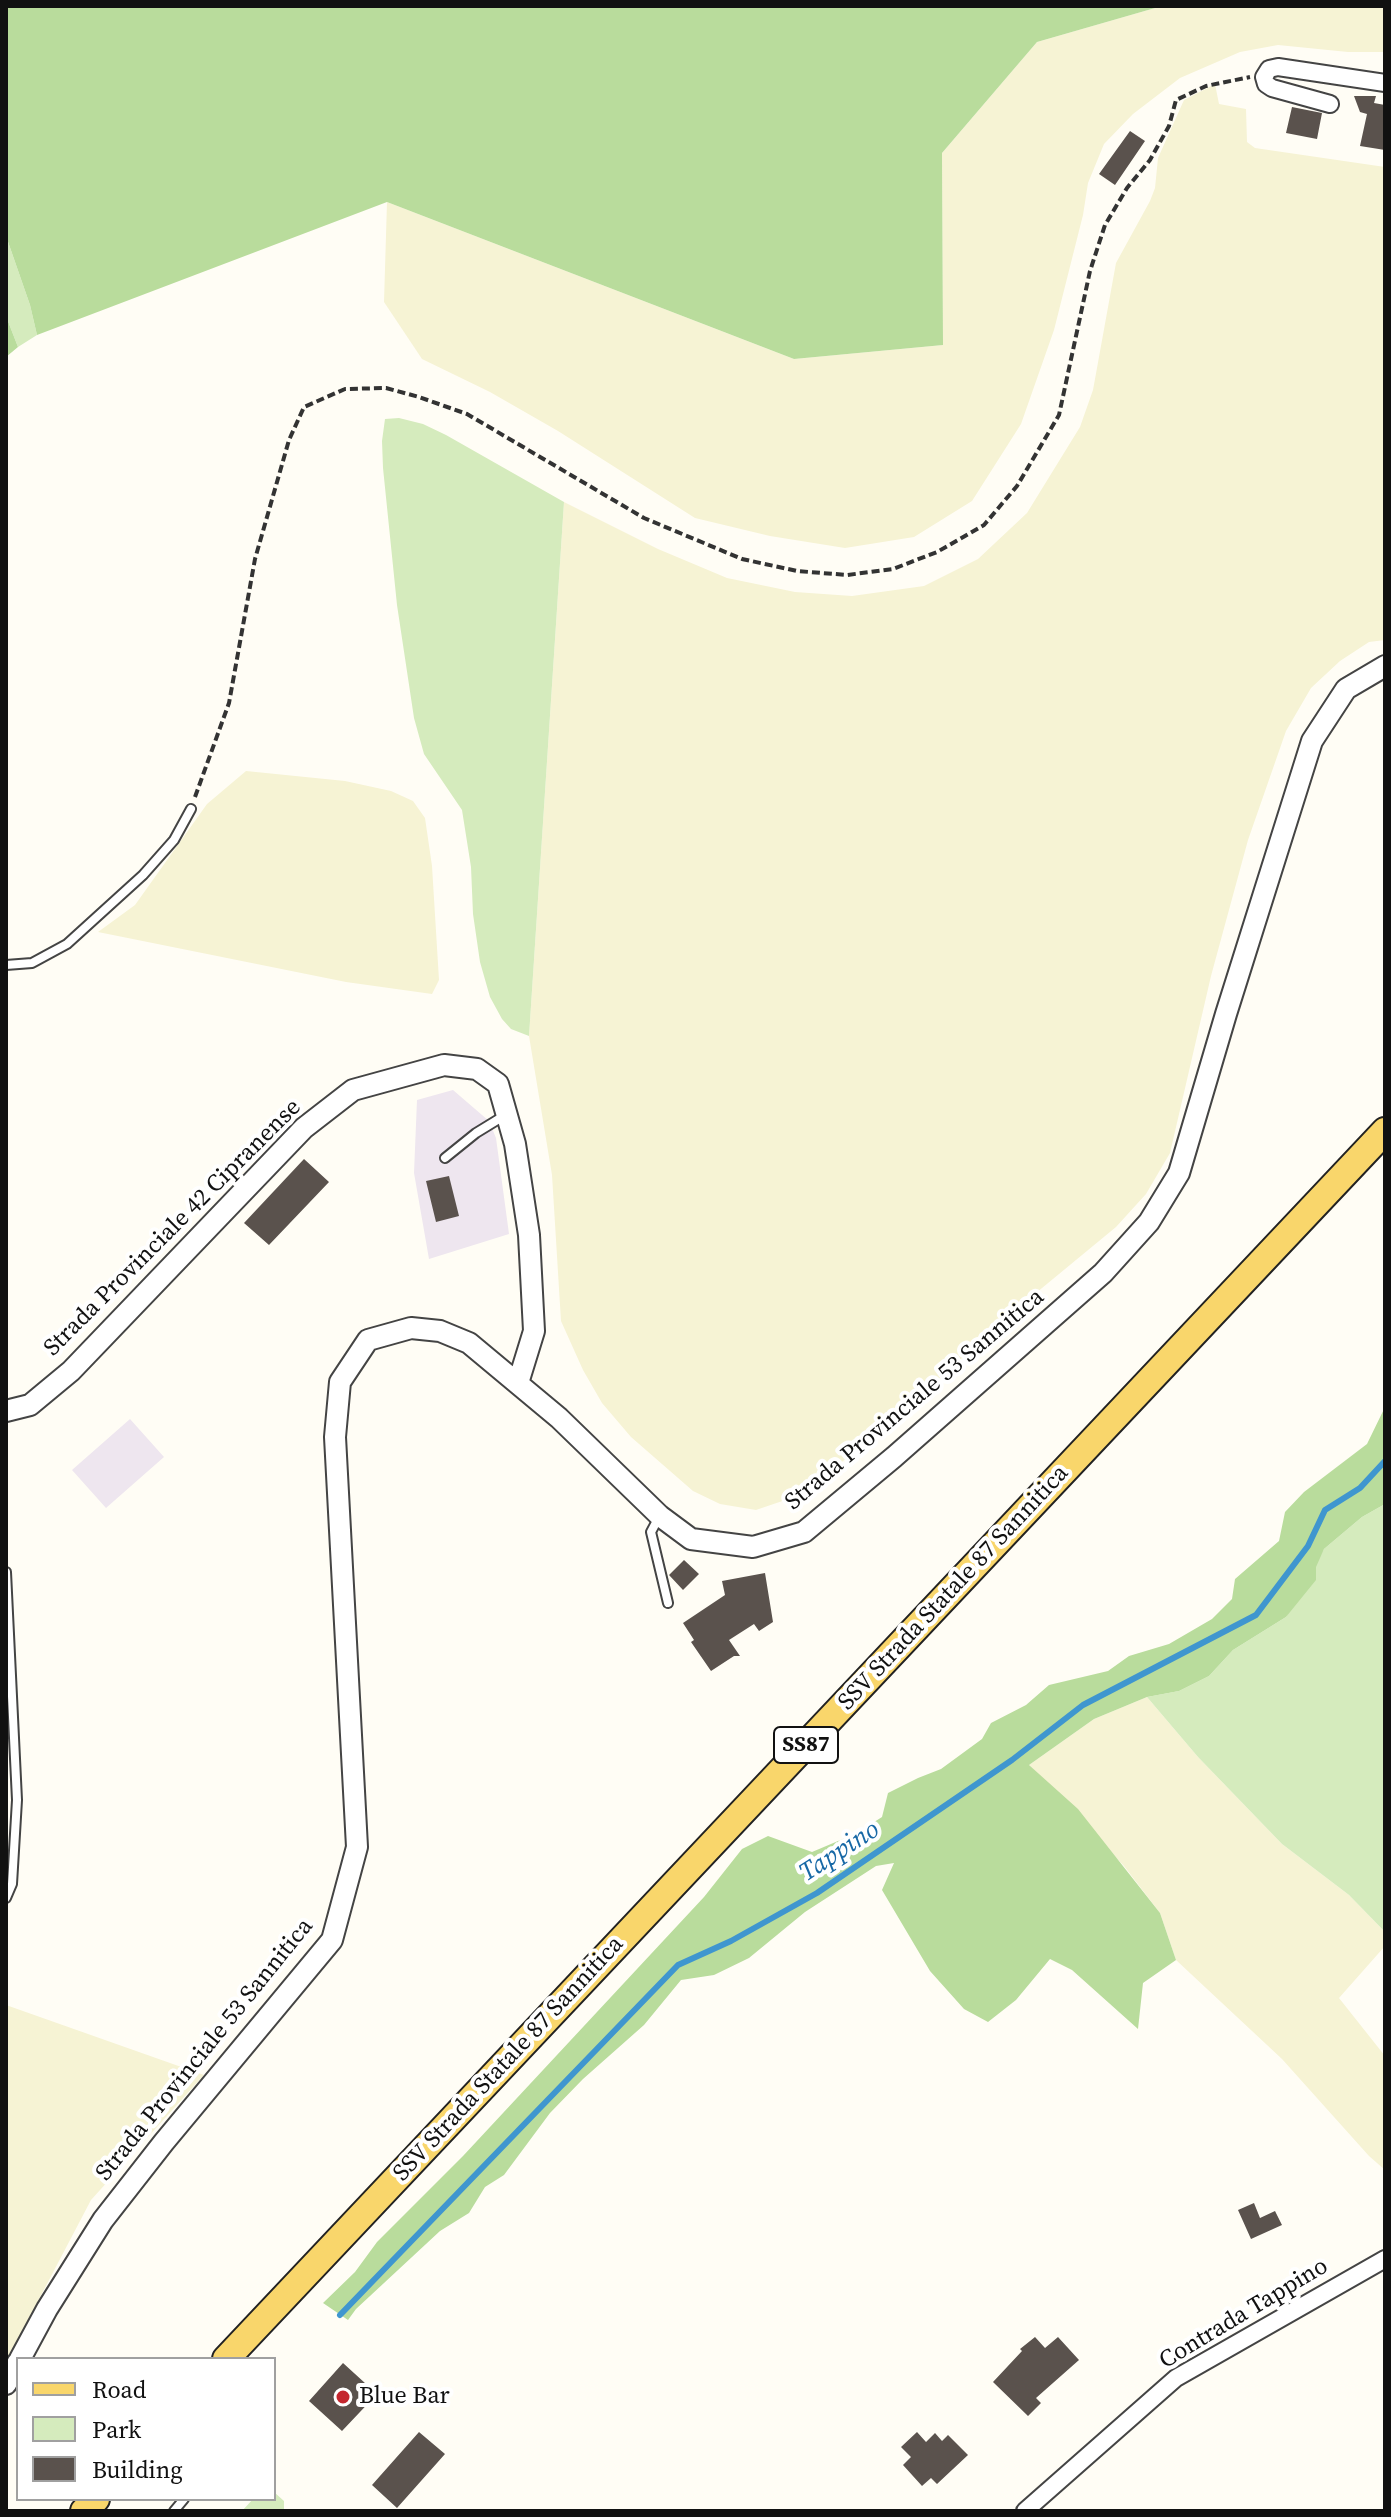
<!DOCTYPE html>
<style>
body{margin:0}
#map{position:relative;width:1391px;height:2517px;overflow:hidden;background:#fffdf5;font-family:"Source Serif 4",serif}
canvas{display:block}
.frame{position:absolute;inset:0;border:8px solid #111;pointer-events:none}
.legend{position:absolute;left:16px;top:2357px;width:260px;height:144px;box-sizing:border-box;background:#fff;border:2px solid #a0a0a0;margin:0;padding:10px 14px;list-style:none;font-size:24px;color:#111}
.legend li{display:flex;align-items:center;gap:16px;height:40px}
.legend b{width:40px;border:2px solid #a0a0a0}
</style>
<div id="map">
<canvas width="1391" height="2517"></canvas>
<div class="frame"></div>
<ul class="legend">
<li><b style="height:10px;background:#f9d66b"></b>Road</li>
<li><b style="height:22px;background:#d5ebbd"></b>Park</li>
<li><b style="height:22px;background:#5a524d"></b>Building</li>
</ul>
</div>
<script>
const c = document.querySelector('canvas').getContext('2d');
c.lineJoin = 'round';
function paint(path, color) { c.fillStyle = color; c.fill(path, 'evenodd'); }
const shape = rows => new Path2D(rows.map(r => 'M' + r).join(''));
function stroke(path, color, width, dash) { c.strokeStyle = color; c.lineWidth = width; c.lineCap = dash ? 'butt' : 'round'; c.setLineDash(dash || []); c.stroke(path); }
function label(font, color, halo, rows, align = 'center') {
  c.font = font + ' "Source Serif 4",serif'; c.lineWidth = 8; c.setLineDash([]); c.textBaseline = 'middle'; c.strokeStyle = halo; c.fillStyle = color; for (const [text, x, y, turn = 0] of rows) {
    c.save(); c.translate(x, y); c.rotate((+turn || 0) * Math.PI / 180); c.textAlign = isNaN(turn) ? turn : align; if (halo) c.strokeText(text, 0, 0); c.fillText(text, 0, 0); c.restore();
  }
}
paint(shape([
 [453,1090,489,1121,496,1138,509,1234,429,1259,414,1173,417,1100],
 [130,1419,164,1457,106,1508,72,1470]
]), '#eee6ef');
paint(shape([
 [1162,6,1385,6,1385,52,1348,52,1278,45,1240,52,1180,78,1133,114,1104,144,1088,183,1083,215,1054,330,1021,424,972,501,914,537,845,548,770,536,695,518,558,431,490,392,422,359,384,302,387,202,794,359,943,345,942,153,1037,42],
 [1215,84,1219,104,1246,109,1247,142,1255,148,1385,167,1385,640,1369,642,1340,661,1311,688,1286,731,1248,840,1211,976,1170,1153,1146,1194,1116,1227,1019,1307,868,1442,797,1496,756,1510,720,1504,693,1491,631,1437,602,1403,583,1370,561,1321,552,1175,529,1036,564,502,658,549,727,578,795,592,852,596,924,586,978,559,1027,513,1080,427,1093,390,1116,263,1150,201,1155,188,1158,158,1184,100],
 [246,771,345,781,391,791,413,801,425,818,432,866,439,980,432,994,346,982,98,932,135,905,207,804],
 [1147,1697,1198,1757,1282,1844,1349,1895,1385,1932,1385,1946,1339,1998,1385,2056,1385,2170,1369,2156,1282,2059,1176,1960,1160,1913,1124,1866,1029,1765,1094,1719],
 [6,2005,204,2075,91,2200,6,2362]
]), '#f6f3d4');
paint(shape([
 [6,236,30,305,37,335,18,347,6,316],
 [399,418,423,424,446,435,564,502,529,1036,511,1029,502,1019,490,997,480,962,473,914,471,867,462,810,424,754,414,718,397,605,383,468,382,441,385,419],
 [1385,1504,1385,1932,1349,1895,1282,1844,1198,1757,1147,1697,1179,1691,1209,1676,1233,1650,1286,1617,1324,1549,1362,1517],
 [274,2492,284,2501,284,2511,242,2511,253,2499,274,2499]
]), '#d5ebbd');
paint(shape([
 [6,6,1162,6,1037,42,942,153,943,345,794,359,387,202,37,335,30,305,6,236],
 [6,316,18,347,6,357],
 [1385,1407,1385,1504,1362,1517,1324,1549,1316,1567,1316,1580,1286,1617,1233,1650,1209,1676,1179,1691,1147,1697,1094,1719,1029,1765,1078,1809,1160,1913,1176,1960,1143,1983,1138,2029,1072,1970,1050,1959,1016,2000,988,2022,964,2009,930,1971,882,1890,894,1863,876,1866,805,1912,749,1958,714,1975,681,1980,644,2025,583,2079,550,2113,504,2175,485,2187,469,2213,440,2231,356,2309,348,2320,323,2303,355,2272,377,2242,463,2156,704,1897,742,1849,768,1836,812,1852,857,1833,882,1817,888,1793,918,1778,941,1769,982,1739,991,1723,1026,1705,1049,1685,1108,1671,1129,1656,1169,1644,1212,1619,1232,1599,1235,1579,1279,1541,1285,1512,1304,1492,1367,1444]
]), '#b9dc9c');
stroke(shape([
 [340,2315,678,1965,731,1941,817,1893,1012,1760,1083,1705,1256,1615,1308,1546,1325,1510,1360,1488,1385,1461]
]), '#3f96cf', 6);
paint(shape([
 [1354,96,1376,96,1374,103,1385,105,1385,150,1360,146,1367,114,1360,112],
 [1292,107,1322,113,1317,139,1286,133],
 [1130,131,1145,141,1115,185,1099,174],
 [304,1159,329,1182,269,1245,244,1223],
 [449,1176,459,1216,436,1222,426,1181],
 [684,1560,699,1574,683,1590,669,1575],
 [765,1573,773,1622,759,1631,754,1624,729,1640,740,1656,734,1656,711,1671,691,1642,694,1640,683,1623,725,1595,722,1581],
 [1254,2203,1260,2218,1275,2211,1282,2225,1251,2239,1238,2210],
 [1035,2337,1045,2348,1058,2337,1079,2360,1036,2398,1041,2403,1028,2416,993,2382,1022,2351,1020,2349],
 [343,2363,377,2394,342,2431,309,2401],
 [419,2432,445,2454,397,2508,372,2485],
 [917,2432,926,2442,935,2433,942,2441,948,2435,968,2455,937,2484,931,2478,922,2486,903,2465,911,2457,901,2447]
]), '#5a524d');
const service = shape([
 [6,965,32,963,67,944,143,875,174,840,191,809],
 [445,1158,476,1133,507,1114],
 [659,1517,651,1532,668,1603],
 [6,1572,17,1800,12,1884,6,1898],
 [174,2511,184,2499]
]);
const minor = shape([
 [1330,104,1272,88,1266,84,1264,77,1269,69,1278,67,1385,83],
 [1025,2511,1176,2378,1385,2259]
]);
const tertiary = shape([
 [6,1411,30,1405,71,1371,304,1128,353,1090,444,1065,477,1069,498,1084,515,1144,529,1235,534,1331,518,1383],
 [20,2359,47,2309,103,2220,164,2142,332,1940,357,1847,335,1437,340,1382,368,1340,411,1328,440,1331,469,1343,559,1418,660,1516,691,1539,753,1547,804,1532,894,1457,1103,1273,1149,1222,1179,1173,1226,1014,1312,741,1346,689,1385,666],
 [6,2384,18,2362]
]);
const primary = shape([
 [226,2359,1385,1131],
 [84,2511,96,2499]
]);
stroke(service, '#444', 12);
stroke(minor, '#444', 20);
stroke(tertiary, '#444', 24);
stroke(primary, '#222', 30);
stroke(shape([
 [195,797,229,703,255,559,289,440,304,407,345,389,386,388,419,397,467,414,644,518,742,559,797,571,847,575,893,569,937,552,984,525,1017,486,1059,415,1090,271,1105,225,1127,188,1150,160,1169,126,1176,100,1206,86,1250,77]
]), '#333', 4, [8, 4]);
stroke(service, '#fff', 8);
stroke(minor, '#fff', 16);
stroke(tertiary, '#fff', 20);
stroke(primary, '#f9d66b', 26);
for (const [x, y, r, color] of [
 [343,2397,8,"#c4262e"]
]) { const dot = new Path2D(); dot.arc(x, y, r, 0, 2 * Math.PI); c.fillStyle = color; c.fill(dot); stroke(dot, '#fff', 3); }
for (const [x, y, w] of [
 [806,1745,64]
]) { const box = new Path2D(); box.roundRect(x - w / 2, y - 18, w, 36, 6); c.fillStyle = '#fff'; c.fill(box); stroke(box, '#111', 2); }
label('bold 22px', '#111', null, [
 ["SS87",806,1745]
]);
label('24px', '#111', '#fff', [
 ["Strada Provinciale 42 Cipranense",173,1228,-45],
 ["Strada Provinciale 53 Sannitica",915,1400,-40],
 ["SSV Strada Statale 87 Sannitica",954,1588,-47],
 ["Strada Provinciale 53 Sannitica",205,2050,-51],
 ["SSV Strada Statale 87 Sannitica",509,2059,-47],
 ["Contrada Tappino",1244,2314,-31]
]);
label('24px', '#111', '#fff', [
 ["Blue Bar",359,2397]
], 'left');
label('italic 26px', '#1768a6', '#fff', [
 ["Tappino",840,1852,-33]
]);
</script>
